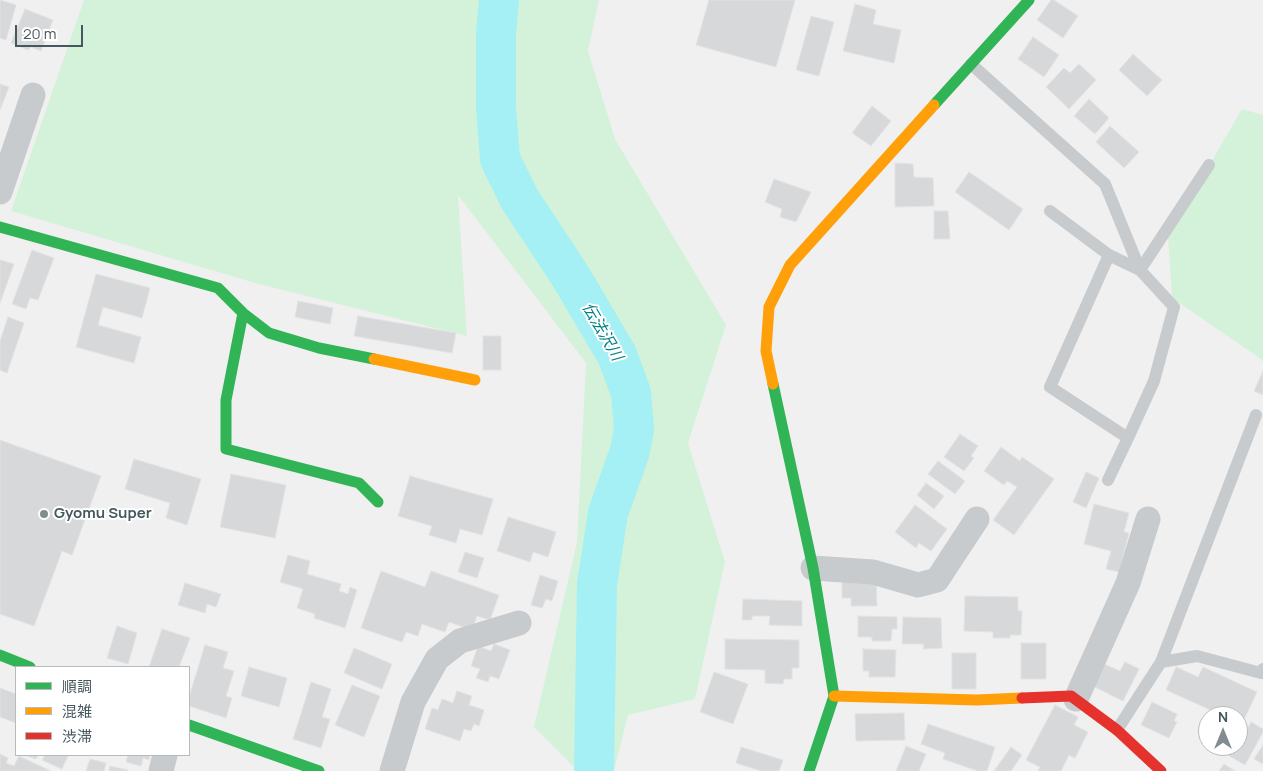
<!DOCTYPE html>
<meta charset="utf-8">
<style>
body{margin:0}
#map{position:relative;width:1263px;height:771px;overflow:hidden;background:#f1f0f0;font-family:Manrope,"Noto Sans JP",sans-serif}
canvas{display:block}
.legend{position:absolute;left:15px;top:666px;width:175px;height:90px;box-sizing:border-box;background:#fff;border:1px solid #b5bcbf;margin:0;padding:6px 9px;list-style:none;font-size:15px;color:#46575f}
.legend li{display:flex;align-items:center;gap:10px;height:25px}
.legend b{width:25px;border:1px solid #b5bcbf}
.north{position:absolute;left:1198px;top:706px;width:50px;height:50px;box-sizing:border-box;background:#fff;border:1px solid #b5bcbf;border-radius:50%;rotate:0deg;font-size:14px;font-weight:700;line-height:20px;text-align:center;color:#46575f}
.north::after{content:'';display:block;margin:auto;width:18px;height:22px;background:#828d92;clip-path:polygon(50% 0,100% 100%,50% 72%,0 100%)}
.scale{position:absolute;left:15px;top:25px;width:68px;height:22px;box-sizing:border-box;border:2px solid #46575f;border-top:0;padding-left:6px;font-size:15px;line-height:18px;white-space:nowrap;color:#46575f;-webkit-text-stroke:4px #fff;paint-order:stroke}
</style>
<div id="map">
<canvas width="1263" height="771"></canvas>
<ul class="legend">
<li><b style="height:6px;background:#30b455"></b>順調</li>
<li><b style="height:6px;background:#ff9f0a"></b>混雑</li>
<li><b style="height:6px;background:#e5322d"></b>渋滞</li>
</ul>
<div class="north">N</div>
<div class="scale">20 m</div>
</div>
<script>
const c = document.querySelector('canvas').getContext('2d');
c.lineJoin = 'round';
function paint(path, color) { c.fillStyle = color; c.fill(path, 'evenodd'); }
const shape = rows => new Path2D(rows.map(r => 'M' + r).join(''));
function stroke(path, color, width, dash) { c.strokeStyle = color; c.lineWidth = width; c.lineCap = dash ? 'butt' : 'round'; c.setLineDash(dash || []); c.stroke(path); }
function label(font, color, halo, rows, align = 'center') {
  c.font = font + ' Manrope,"Noto Sans JP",sans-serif'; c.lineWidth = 4; c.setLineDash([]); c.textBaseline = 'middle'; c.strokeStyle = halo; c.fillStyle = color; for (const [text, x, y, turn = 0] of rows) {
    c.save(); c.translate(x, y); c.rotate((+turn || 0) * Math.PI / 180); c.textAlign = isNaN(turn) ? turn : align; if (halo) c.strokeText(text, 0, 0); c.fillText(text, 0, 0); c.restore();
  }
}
paint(shape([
 [84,0,599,0,588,51,615,139,726,325,688,443,725,562,695,699,628,715,614,771,601,771,573,766,534,727,577,542,586,363,458,195,467,336,255,283,11,211],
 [1242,109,1263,115,1263,363,1261,359,1172,298,1168,236]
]), '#d3f2d9');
stroke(shape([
 [499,0,496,33,496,108,500,159,519,198,571,277,617,355,631,393,634,429,630,451,608,513,597,584,594,771]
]), '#a4f0f4', 40);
const building = shape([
 [0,0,16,5,6,40,0,38,0,0],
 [709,0,795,0,776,67,696,45,709,0],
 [1051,0,1054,0,1078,16,1063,38,1037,20,1051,0],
 [855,4,876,10,873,24,901,30,894,63,843,51,855,4],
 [25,9,53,20,41,51,31,47,28,50,11,43,25,9],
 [811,16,834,22,819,76,796,70,811,16],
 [1033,37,1059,55,1044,77,1018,59,1033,37],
 [1133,54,1162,80,1147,96,1119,70,1133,54],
 [1079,64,1096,80,1069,109,1046,87,1064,68,1070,73,1079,64],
 [0,84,9,87,0,110,0,84],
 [1089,99,1109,118,1095,134,1074,116,1089,99],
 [872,106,891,121,871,146,852,133,872,106],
 [1110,126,1139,152,1124,168,1096,142,1110,126],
 [895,163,913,164,914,177,933,178,934,206,895,207,895,163],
 [969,172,1023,209,1009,230,955,192,969,172],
 [774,179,811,192,796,222,780,217,782,209,765,202,774,179],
 [934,211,948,211,950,239,934,239,934,211],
 [32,250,54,258,38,300,30,298,26,309,12,304,32,250],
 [0,260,14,264,0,303,0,260],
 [96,274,150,288,142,318,103,307,98,325,141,337,134,363,76,347,96,274],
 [298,301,333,308,330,324,295,317,298,301],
 [358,316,456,333,452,353,354,336,358,316],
 [8,317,24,323,7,373,0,370,0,341,8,317],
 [483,336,501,336,501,370,483,370,483,336],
 [1263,371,1263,395,1254,391,1263,371],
 [960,434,978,446,971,456,974,458,964,471,944,457,960,434],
 [0,440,101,476,72,555,62,551,34,626,0,614,0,440],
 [1001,447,1020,461,1022,457,1054,479,1014,535,993,520,1017,487,1007,481,1004,485,984,471,1001,447],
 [134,459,201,479,187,525,166,518,170,503,125,489,134,459],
 [938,461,965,481,955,494,928,474,938,461],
 [1086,472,1099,478,1086,508,1073,502,1086,472],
 [231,474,286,485,275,538,220,527,231,474],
 [410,476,493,499,482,535,460,529,456,543,429,535,432,526,398,516,410,476],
 [926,483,944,496,934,509,917,495,926,483],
 [1094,504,1129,513,1124,532,1129,533,1119,572,1106,569,1111,551,1084,544,1094,504],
 [915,505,947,529,931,551,919,543,916,548,895,532,915,505],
 [508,517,556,532,548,557,533,552,530,562,497,551,508,517],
 [465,552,484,558,477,578,458,572,465,552],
 [288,555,310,561,307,574,341,584,339,591,348,594,350,587,357,590,345,628,314,618,315,614,297,608,303,589,280,582,288,555],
 [381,571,425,587,431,571,499,595,490,620,477,616,472,630,449,622,445,632,422,624,418,636,406,632,402,642,361,628,381,571],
 [540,575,558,581,552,601,546,599,542,608,531,605,540,575],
 [876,580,877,606,851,606,851,598,842,598,842,581,876,580],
 [185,583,221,594,216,607,207,604,205,613,178,605,185,583],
 [965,596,1018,597,1018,611,1022,611,1021,635,1010,635,1010,638,993,638,993,632,964,631,965,596],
 [743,599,802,601,802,626,769,625,770,616,752,616,752,620,742,620,743,599],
 [858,616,897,617,897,629,892,629,891,641,872,641,872,637,858,637,858,616],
 [903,617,941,618,942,648,923,649,924,644,902,644,903,617],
 [117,626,137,633,128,664,107,658,117,626],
 [162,629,190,638,179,667,149,667,162,629],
 [725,639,799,640,799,668,792,668,792,679,784,679,783,684,765,683,765,670,725,669,725,639],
 [1021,643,1046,643,1046,679,1021,679,1021,643],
 [494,644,510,650,499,679,490,676,488,682,476,678,480,669,471,666,478,646,491,651,494,644],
 [205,645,228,652,223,668,234,671,226,696,232,698,226,718,189,706,189,697,205,645],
 [354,648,392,664,382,689,344,673,354,648],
 [863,649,896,650,895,677,869,677,869,671,863,671,863,649],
 [952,653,976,653,976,689,952,689,952,653],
 [1125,662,1139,669,1123,701,1093,686,1104,664,1120,671,1125,662],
 [249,667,287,678,279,707,241,696,249,667],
 [1176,667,1198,677,1203,667,1257,692,1242,724,1238,722,1238,716,1224,716,1166,690,1176,667],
 [714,672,748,684,733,724,700,712,714,672],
 [311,682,331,689,322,717,330,719,321,748,293,739,311,682],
 [352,685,380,696,364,737,335,725,352,685],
 [0,688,16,694,16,723,0,717,0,688],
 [457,691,472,696,469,705,484,710,479,726,474,724,471,731,464,729,460,741,425,729,432,708,438,710,442,699,453,703,457,691],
 [1152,702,1177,714,1174,721,1177,722,1169,738,1141,725,1152,702],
 [1055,705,1078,717,1074,725,1088,732,1075,758,1069,755,1061,771,1038,771,1040,767,1026,760,1055,705],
 [904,713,905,740,856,741,855,714,904,713],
 [1251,722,1263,729,1263,732,1245,765,1221,751,1224,746,1238,746,1238,729,1245,733,1251,722],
 [928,724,995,747,987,771,978,771,943,759,945,753,921,744,928,724],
 [1263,745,1263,764,1254,759,1263,745],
 [906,746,926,754,919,771,896,771,906,746],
 [741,747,783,760,779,771,761,771,736,763,741,747],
 [1011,747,1022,755,1011,771,994,771,1011,747],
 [0,754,8,758,6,763,14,766,19,756,51,771,0,771,0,754],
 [24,755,38,755,36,759,24,755],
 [45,755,65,755,68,756,62,769,42,760,45,755],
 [128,755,150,755,149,760,143,758,141,766,126,762,128,755],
 [90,759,106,763,104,771,86,771,90,759],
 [1224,764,1235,771,1219,771,1224,764],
 [110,766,128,770,128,771,109,771,110,766]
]);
paint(building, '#d7d8d9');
stroke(building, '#e2e2e3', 1);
stroke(shape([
 [971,64,1105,184,1140,270,1174,307,1154,381,1128,438,1050,387,1109,255,1140,270,1209,165],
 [1050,211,1109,255],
 [1108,480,1128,438],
 [1161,662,1256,415],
 [1117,730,1161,662,1197,656,1261,673,1263,669]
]), '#c7cbce', 12);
stroke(shape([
 [0,192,33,95],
 [813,568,873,572,918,585,937,580,977,519],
 [1076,699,1128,583,1148,519],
 [161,771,165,755],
 [392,771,413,702,437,659,460,641,519,623]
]), '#c7cbce', 25);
stroke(shape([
 [934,105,1029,0],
 [0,227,218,288,243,313,269,333,319,348,374,359],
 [243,313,226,400,226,449,359,483,378,502],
 [773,384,813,568,834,696,809,771],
 [0,655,30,667],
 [189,725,319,771]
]), '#30b455', 11);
stroke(shape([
 [374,359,475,380],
 [773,384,766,351,769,307,790,265,934,105],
 [834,696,977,700,1022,698]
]), '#ff9f0a', 11);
stroke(shape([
 [1022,698,1071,696,1117,730,1161,771]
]), '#e5322d', 11);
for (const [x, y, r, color] of [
 [44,514,5,"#828d92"]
]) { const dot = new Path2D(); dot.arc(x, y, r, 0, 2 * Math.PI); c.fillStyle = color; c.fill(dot); stroke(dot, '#fff', 2); }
label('bold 15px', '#46575f', '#fff', [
 ["Gyomu Super",54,514]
], 'left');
label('italic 16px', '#058085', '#fff', [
 ["伝法沢川",602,332,60]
]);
</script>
